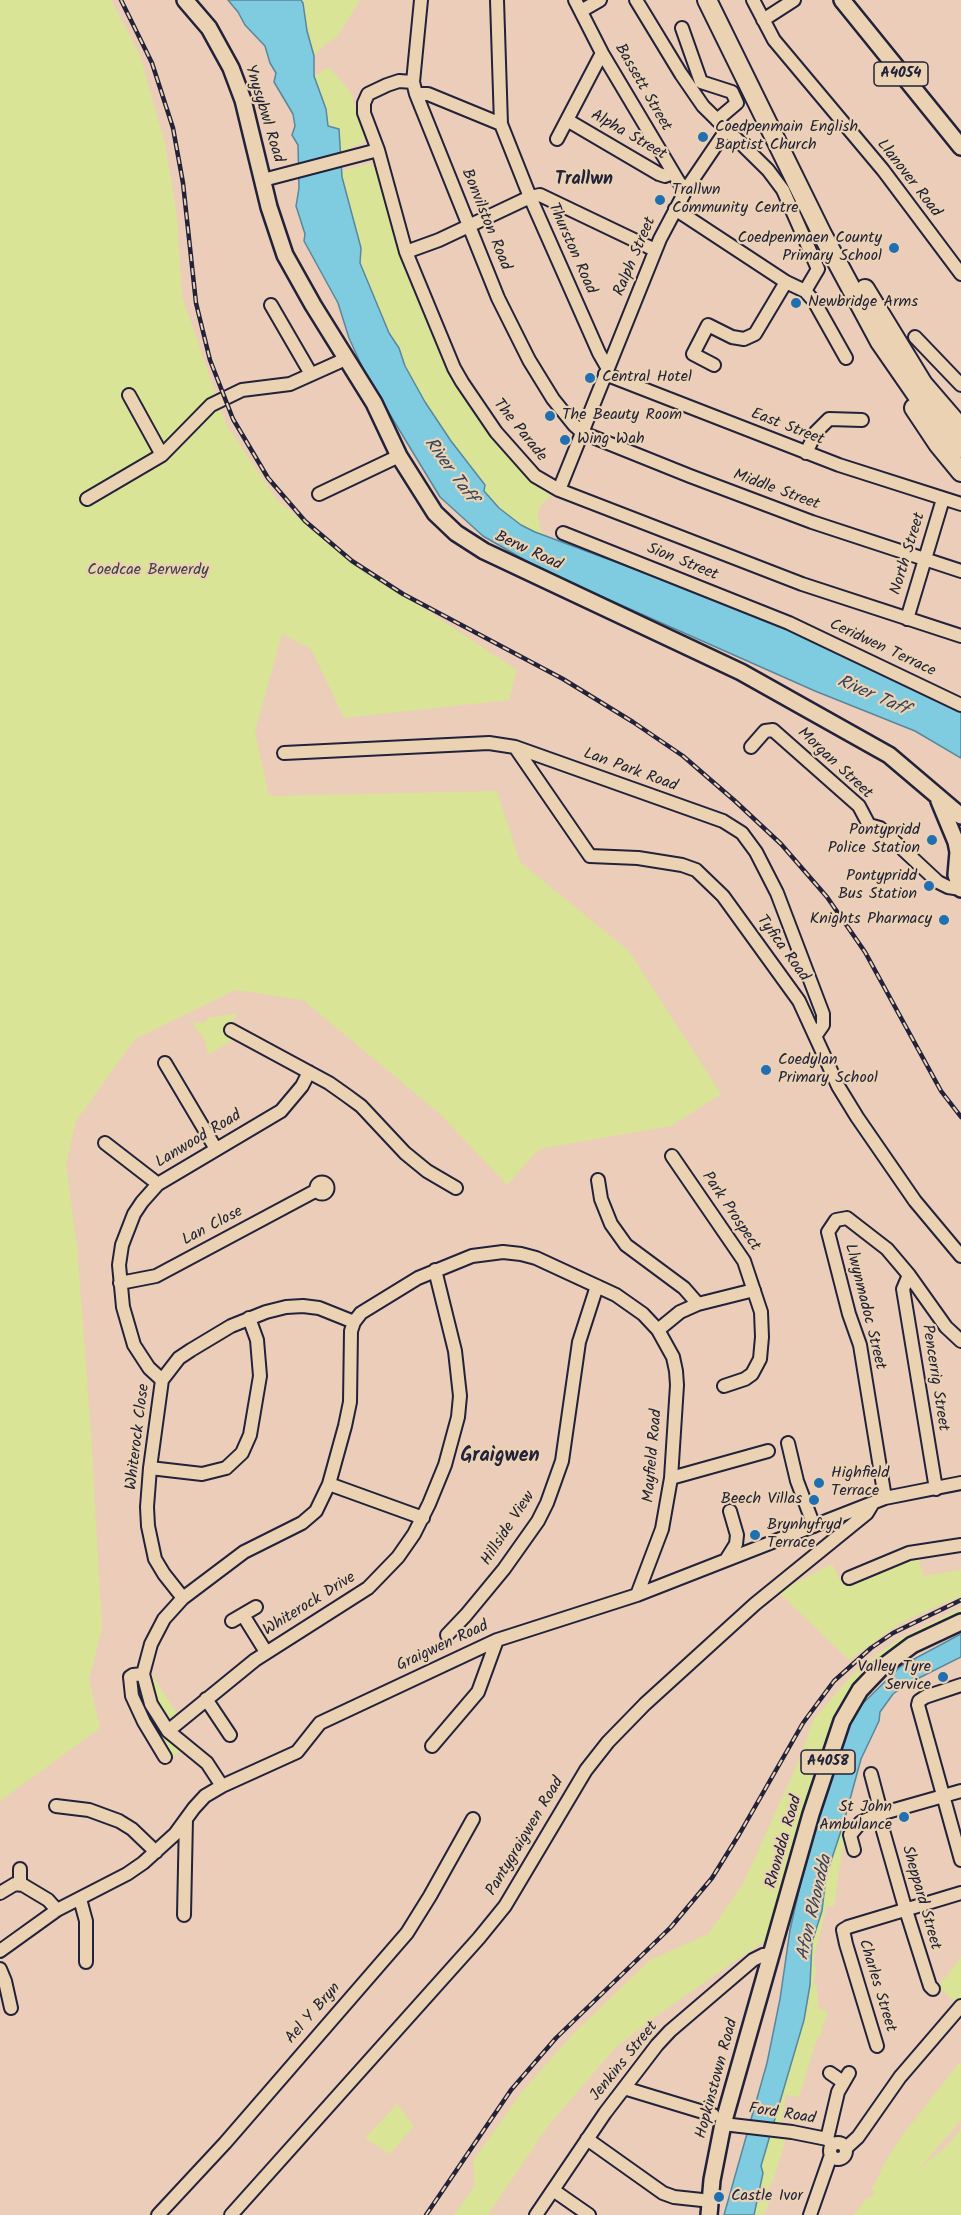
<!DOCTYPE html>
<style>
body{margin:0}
canvas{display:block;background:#ebcdb9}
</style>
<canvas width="961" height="2215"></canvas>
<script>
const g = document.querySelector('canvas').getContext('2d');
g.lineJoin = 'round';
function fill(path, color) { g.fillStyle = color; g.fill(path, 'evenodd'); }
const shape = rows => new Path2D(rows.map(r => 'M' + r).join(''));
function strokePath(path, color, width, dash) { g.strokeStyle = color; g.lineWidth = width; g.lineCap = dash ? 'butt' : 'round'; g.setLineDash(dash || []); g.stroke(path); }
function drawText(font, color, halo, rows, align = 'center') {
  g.font = font + ' Kalam,sans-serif'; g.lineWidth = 4.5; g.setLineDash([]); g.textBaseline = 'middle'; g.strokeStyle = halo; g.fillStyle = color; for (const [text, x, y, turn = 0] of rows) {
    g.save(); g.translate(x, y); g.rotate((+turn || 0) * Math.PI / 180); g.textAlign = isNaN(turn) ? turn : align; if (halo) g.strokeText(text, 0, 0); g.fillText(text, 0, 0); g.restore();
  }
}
fill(shape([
 [0,0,111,0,140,55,165,144,177,217,182,296,226,424,277,500,352,561,517,670,509,700,344,718,311,649,282,634,255,732,269,796,497,791,520,862,629,951,721,1094,671,1126,539,1149,507,1185,440,1114,303,1000,235,990,135,1039,76,1121,66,1165,77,1246,91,1433,102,1630,89,1679,100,1728,0,1801],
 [301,0,360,0,337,37,324,45,314,56],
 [329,67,350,91,365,134,364,142,340,152,339,129,328,126,326,109,314,76],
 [371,163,385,190,402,254,447,369,481,423,508,457,535,485,551,496,541,505,537,515,542,535,521,525,499,508,484,491,484,485,451,441,425,402,405,366,399,348,389,333,360,263,361,248,342,177,342,171],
 [237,1013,226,1035,232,1039,230,1042,208,1055,205,1040,193,1025,196,1022,204,1023,208,1018],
 [918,1557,924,1576,961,1570,961,1597,943,1603,899,1624,849,1660,778,1592,832,1564,843,1585],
 [961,1608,961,1615,862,1679,842,1705,770,1937,659,2014,616,2047,548,2126,488,2215,454,2215,475,2185,473,2161,521,2093,572,2035,650,1960,708,1934,743,1884,799,1760,813,1720,857,1669,897,1640],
 [150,1672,181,1720,168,1731,188,1747,170,1758,144,1722,133,1675],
 [843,1825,849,1827,842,1851,834,1907,827,1906,813,1960,816,1969,813,1984,817,1986,818,2004,820,2010,827,2009,827,2019,824,2021,820,2038,817,2038,799,2097,786,2095,781,2123,783,2129,773,2128,804,2020,812,1942,822,1911,826,1876],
 [961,1957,961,1997,957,2003,938,1987],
 [959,2063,961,2065,961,2120,920,2168,947,2146,961,2129,961,2215,854,2215,867,2198,871,2197,875,2191,870,2188,874,2186,883,2165,901,2137],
 [397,2104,414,2126,390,2154,365,2138],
 [770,2135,786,2138,774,2178,767,2192,769,2203,764,2215,754,2215,761,2167]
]), '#d9e497');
const water = shape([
 [228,0,301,0,303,3,307,31,314,56,314,76,326,109,328,126,339,129,342,177,361,248,360,263,389,333,399,348,405,366,425,402,451,441,485,485,484,491,499,508,521,525,535,532,774,621,961,712,961,758,915,731,815,691,542,570,483,536,440,497,366,375,349,338,338,303,304,241,305,234,296,206,299,188,298,145,292,135,295,126,293,114,274,82,276,73,270,63,265,46,245,25,238,12,228,0],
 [961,1634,961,1657,907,1684,893,1694,880,1712,879,1721,861,1759,843,1825,826,1876,822,1911,812,1942,810,1985,804,2020,761,2166,763,2173,754,2215,724,2215,767,2063,780,1999,790,1930,805,1864,842,1742,854,1712,901,1666,961,1634]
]);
fill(water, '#7fcbdf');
strokePath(water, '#5a879d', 1.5);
const minor = shape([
 [421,0,413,82,416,94,498,298,529,360,553,399,574,425,583,433,690,476,812,522,961,571],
 [497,0,501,124,530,197,599,353,607,367],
 [575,0,602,53,680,184,687,188],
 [636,0,681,74,703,106,768,170,783,190,818,269,805,291],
 [753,0,774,40,883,170,961,274],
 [581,11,600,0],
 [763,20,794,0],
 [682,28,701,82,732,92,737,103,717,120],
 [413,82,399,81,387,85,368,94,364,103,364,113,378,150,406,252,454,368,462,382,496,432,535,476,559,490,802,584,961,636],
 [416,94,428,94,501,124],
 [567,120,659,174,665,176,673,173],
 [557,139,602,53],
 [263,180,378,150],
 [675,209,786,282,805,291,814,301,846,358],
 [406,252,439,240,530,197,540,195,655,250],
 [271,305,311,374],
 [915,337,961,385],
 [714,365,693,354,708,325,732,337,744,339,755,334,786,282],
 [605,374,839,465,961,504],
 [129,395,162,455],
 [806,453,816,432,829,419,862,420],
 [559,490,660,239,687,188,727,129],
 [319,494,399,456],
 [87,499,162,455,211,405,242,390,290,384,339,362,345,357],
 [563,533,789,623,961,705],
 [907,619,943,499],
 [515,747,590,856,638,858,682,865,696,870,723,896,799,1001,838,1086,857,1117,915,1201,961,1256],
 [751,747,765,731,773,730,859,806,869,825,880,828,938,882,948,887,961,889],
 [284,753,489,743,515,747,723,821,742,833,756,852,777,893,823,1014,823,1025,816,1035],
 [231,1030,329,1083,346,1095,361,1106,405,1153,427,1171,456,1188],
 [165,1063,216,1149],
 [105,1143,158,1184],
 [672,1156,744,1261,761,1312,762,1337,760,1359,752,1374,745,1379,724,1386],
 [598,1180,601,1199,611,1224,626,1245,684,1288,698,1304],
 '316.5 1188a5.5 5.5 0 1 1 11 0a5.5 5.5 0 1 1-11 0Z',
 [909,1275,903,1289,936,1489],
 [120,1283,156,1276,317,1190],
 [658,1330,680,1312,698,1304,754,1290],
 [162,1380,149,1368,134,1345,123,1307,119,1265,122,1245,134,1214,142,1202,158,1184,281,1111,302,1086,309,1072],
 [788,1443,797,1481,814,1526],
 [150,1468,202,1474,226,1468,242,1453,250,1435,260,1376,257,1340,249,1318],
 [671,1478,768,1451],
 [329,1484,423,1518],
 [885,1498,860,1345,849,1314,828,1232,836,1220,847,1218,887,1249,909,1275,946,1327,961,1341],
 [726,1560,736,1544,737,1535,730,1511],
 [849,1578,909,1553,961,1545],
 [183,1598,164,1574,155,1559,148,1526,147,1507,150,1468,162,1380,179,1358,191,1350,231,1326,266,1312,286,1307,303,1306,319,1308,354,1322],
 [243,1615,266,1652],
 [232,1621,256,1607],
 [447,1635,466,1615,504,1569,538,1521,547,1503,562,1461,579,1342,597,1286],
 [143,1674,133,1675,130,1677,132,1696,144,1722,165,1757],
 [961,1685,925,1697,919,1701,918,1705,961,1860],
 [206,1699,230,1735],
 [168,1731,255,1660,368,1588,398,1557,414,1534,429,1504,445,1465,458,1417,460,1396,455,1351,435,1270],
 [432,1746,478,1692,497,1640],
 [871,1774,880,1808,880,1820,904,1904,930,1986,933,1989],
 [222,1786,207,1763,168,1731,151,1704,143,1674,151,1644,164,1619,183,1598,244,1552,302,1523,316,1511,329,1484,345,1426,350,1402,351,1331,354,1322,361,1313,418,1278,472,1256,503,1252,521,1254,536,1258,616,1295,643,1314,658,1330,673,1357,676,1371,677,1385,671,1478,662,1529,637,1595],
 [56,1806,89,1810,119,1821,132,1829,156,1852],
 [854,1850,850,1835,861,1822,880,1814,961,1791],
 [20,1884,20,1869],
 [0,1893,15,1884,23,1885,48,1900,57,1910],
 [80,1899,86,1921,86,1962],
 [184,1915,186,1819],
 [0,1951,57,1910,127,1874,143,1863,175,1834,194,1808,205,1796,222,1786,297,1752,320,1723,497,1640,637,1595,885,1498,961,1483],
 [0,1969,5,1981,11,2008],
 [877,2046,846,1944,843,1930,848,1927,961,1893],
 [830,2073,843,2082],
 [624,2088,713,2115],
 [723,2124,792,2132,827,2139,833,2145],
 [587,2139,663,2193,674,2197,702,2200],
 [827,2139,838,2092,849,2073],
 '830 2151a8 8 0 1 1 16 0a8 8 0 1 1-16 0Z',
 [846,2148,858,2137,900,2077,961,2006],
 [553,2190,589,2215],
 [158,2215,225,2143,407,1933,430,1896,473,1819],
 [231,2215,479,1938,505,1906,586,1770,608,1742,645,1704,755,1604,867,1513,873,1503],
 [536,2215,605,2113,657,2045,670,2031,753,1960,763,1955,772,1954],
 [810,2215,831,2155]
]);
const major = shape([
 [185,0,209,28,231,68,243,100,269,207,285,255,313,305,374,403,399,456,435,513,456,533,484,551,741,672,889,755,961,816],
 [842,0,961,147],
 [939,801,956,842,958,852,956,875,961,889],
 [709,2215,712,2180,723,2124,811,1814,842,1721,860,1690,880,1669,912,1645,961,1622]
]);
const highway = shape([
 [707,0,822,234,880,342,916,394,961,448],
 [865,289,923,384,961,428],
 [914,408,938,444,961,472]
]);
strokePath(minor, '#22223b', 16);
strokePath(major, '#22223b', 20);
strokePath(highway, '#22223b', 22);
strokePath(minor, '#ebd2b3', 12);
strokePath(major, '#ebd2b3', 15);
strokePath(highway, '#ebd2b3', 18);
const rail = shape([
 [121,0,152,63,173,128,183,183,196,303,210,360,233,419,268,478,305,521,352,561,403,594,563,679,633,722,683,756,735,801,781,844,827,897,865,952,941,1091,961,1117],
 [426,2215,511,2090,556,2038,671,1927,712,1878,740,1833,803,1723,834,1681,871,1648,893,1633,961,1600]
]);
strokePath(rail, '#22223b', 4.5);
strokePath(rail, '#ebd2b3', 2, [7]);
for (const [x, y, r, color] of [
 [703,137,6,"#1f6fb2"],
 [660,200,6,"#1f6fb2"],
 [894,248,6,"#1f6fb2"],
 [796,303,6,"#1f6fb2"],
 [590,378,6,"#1f6fb2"],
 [550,416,6,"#1f6fb2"],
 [565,440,6,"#1f6fb2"],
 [932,840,6,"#1f6fb2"],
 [929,886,6,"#1f6fb2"],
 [944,920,6,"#1f6fb2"],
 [766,1070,6,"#1f6fb2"],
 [819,1483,6,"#1f6fb2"],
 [814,1500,6,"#1f6fb2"],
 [755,1535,6,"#1f6fb2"],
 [943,1677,6,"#1f6fb2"],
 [904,1817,6,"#1f6fb2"],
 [719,2197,6,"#1f6fb2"]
]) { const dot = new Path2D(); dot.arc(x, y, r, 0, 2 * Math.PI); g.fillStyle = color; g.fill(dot); strokePath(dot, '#ebd2b3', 2); }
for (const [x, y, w] of [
 [901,74,54],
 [828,1762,54]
]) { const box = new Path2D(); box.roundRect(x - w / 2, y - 12, w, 24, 4.5); g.fillStyle = '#ebd2b3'; g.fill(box); strokePath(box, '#22223b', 1.5); }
drawText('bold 15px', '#22223b', null, [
 ["A4054",901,74],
 ["A4058",828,1762]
]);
drawText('16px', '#22223b', '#ebd2b3', [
 ["Bassett Street",642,88,60],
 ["Ynysybwl Road",263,114,73],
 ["Alpha Street",628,136,30],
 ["Llanover Road",908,179,52],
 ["Bonvilston Road",485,220,68],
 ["Thurston Road",571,249,66],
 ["Ralph Street",636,257,-67],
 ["East Street",787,428,21],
 ["The Parade",519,431,51],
 ["Middle Street",776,491,20],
 ["Berw Road",528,552,25],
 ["North Street",909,554,-73],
 ["Sion Street",682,563,22],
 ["Ceridwen Terrace",882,649,25],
 ["Morgan Street",834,764,43],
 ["Lan Park Road",630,771,20],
 ["Tyfica Road",782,949,54],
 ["Lanwood Road",199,1140,-31],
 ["Park Prospect",730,1212,56],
 ["Lan Close",213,1227,-28],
 ["Llwynmadoc Street",864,1307,76],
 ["Pencerrig Street",934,1378,81],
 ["Whiterock Close",139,1437,-83],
 ["Mayfield Road",654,1456,-85],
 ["Hillside View",509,1529,-57],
 ["Whiterock Drive",310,1605,-32],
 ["Graigwen Road",443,1647,-25],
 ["Pantygraigwen Road",526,1837,-59],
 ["Rhondda Road",785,1842,-74],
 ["Sheppard Street",920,1898,74],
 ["Charles Street",876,1986,73],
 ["Ael Y Bryn",314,2014,-49],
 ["Jenkins Street",625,2062,-51],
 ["Hopkinstown Road",718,2079,-75],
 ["Ford Road",782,2115,9]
]);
drawText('16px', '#22223b', '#ebd2b3', [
 ["Coedpenmain English",715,128],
 ["Baptist Church",715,146],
 ["Trallwn",672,191],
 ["Community Centre",672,209],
 ["Coedpenmaen County",882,239,"right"],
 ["Primary School",882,257,"right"],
 ["Newbridge Arms",808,303],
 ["Central Hotel",602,378],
 ["The Beauty Room",562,416],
 ["Wing Wah",577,440],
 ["Pontypridd",920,831,"right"],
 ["Police Station",920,849,"right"],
 ["Pontypridd",917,877,"right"],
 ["Bus Station",917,895,"right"],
 ["Knights Pharmacy",932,920,"right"],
 ["Coedylan",778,1061],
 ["Primary School",778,1079],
 ["Highfield",831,1474],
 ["Terrace",831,1492],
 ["Beech Villas",802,1500,"right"],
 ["Brynhyfryd",767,1526],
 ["Terrace",767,1544],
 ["Valley Tyre",931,1668,"right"],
 ["Service",931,1686,"right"],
 ["St John",892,1808,"right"],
 ["Ambulance",892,1826,"right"],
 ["Castle Ivor",731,2197]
], 'left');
drawText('16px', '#3d3f49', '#ebd2b3', [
 ["Coedcae Berwerdy",148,571]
]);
drawText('bold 18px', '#22223b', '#ebd2b3', [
 ["Trallwn",584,181]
]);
drawText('italic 18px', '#35445c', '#ebd2b3', [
 ["River Taff",449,471,54],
 ["River Taff",872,697,24],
 ["Afon Rhondda",816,1908,-77]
]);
drawText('bold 20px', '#22223b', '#ebd2b3', [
 ["Graigwen",500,1458]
]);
</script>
